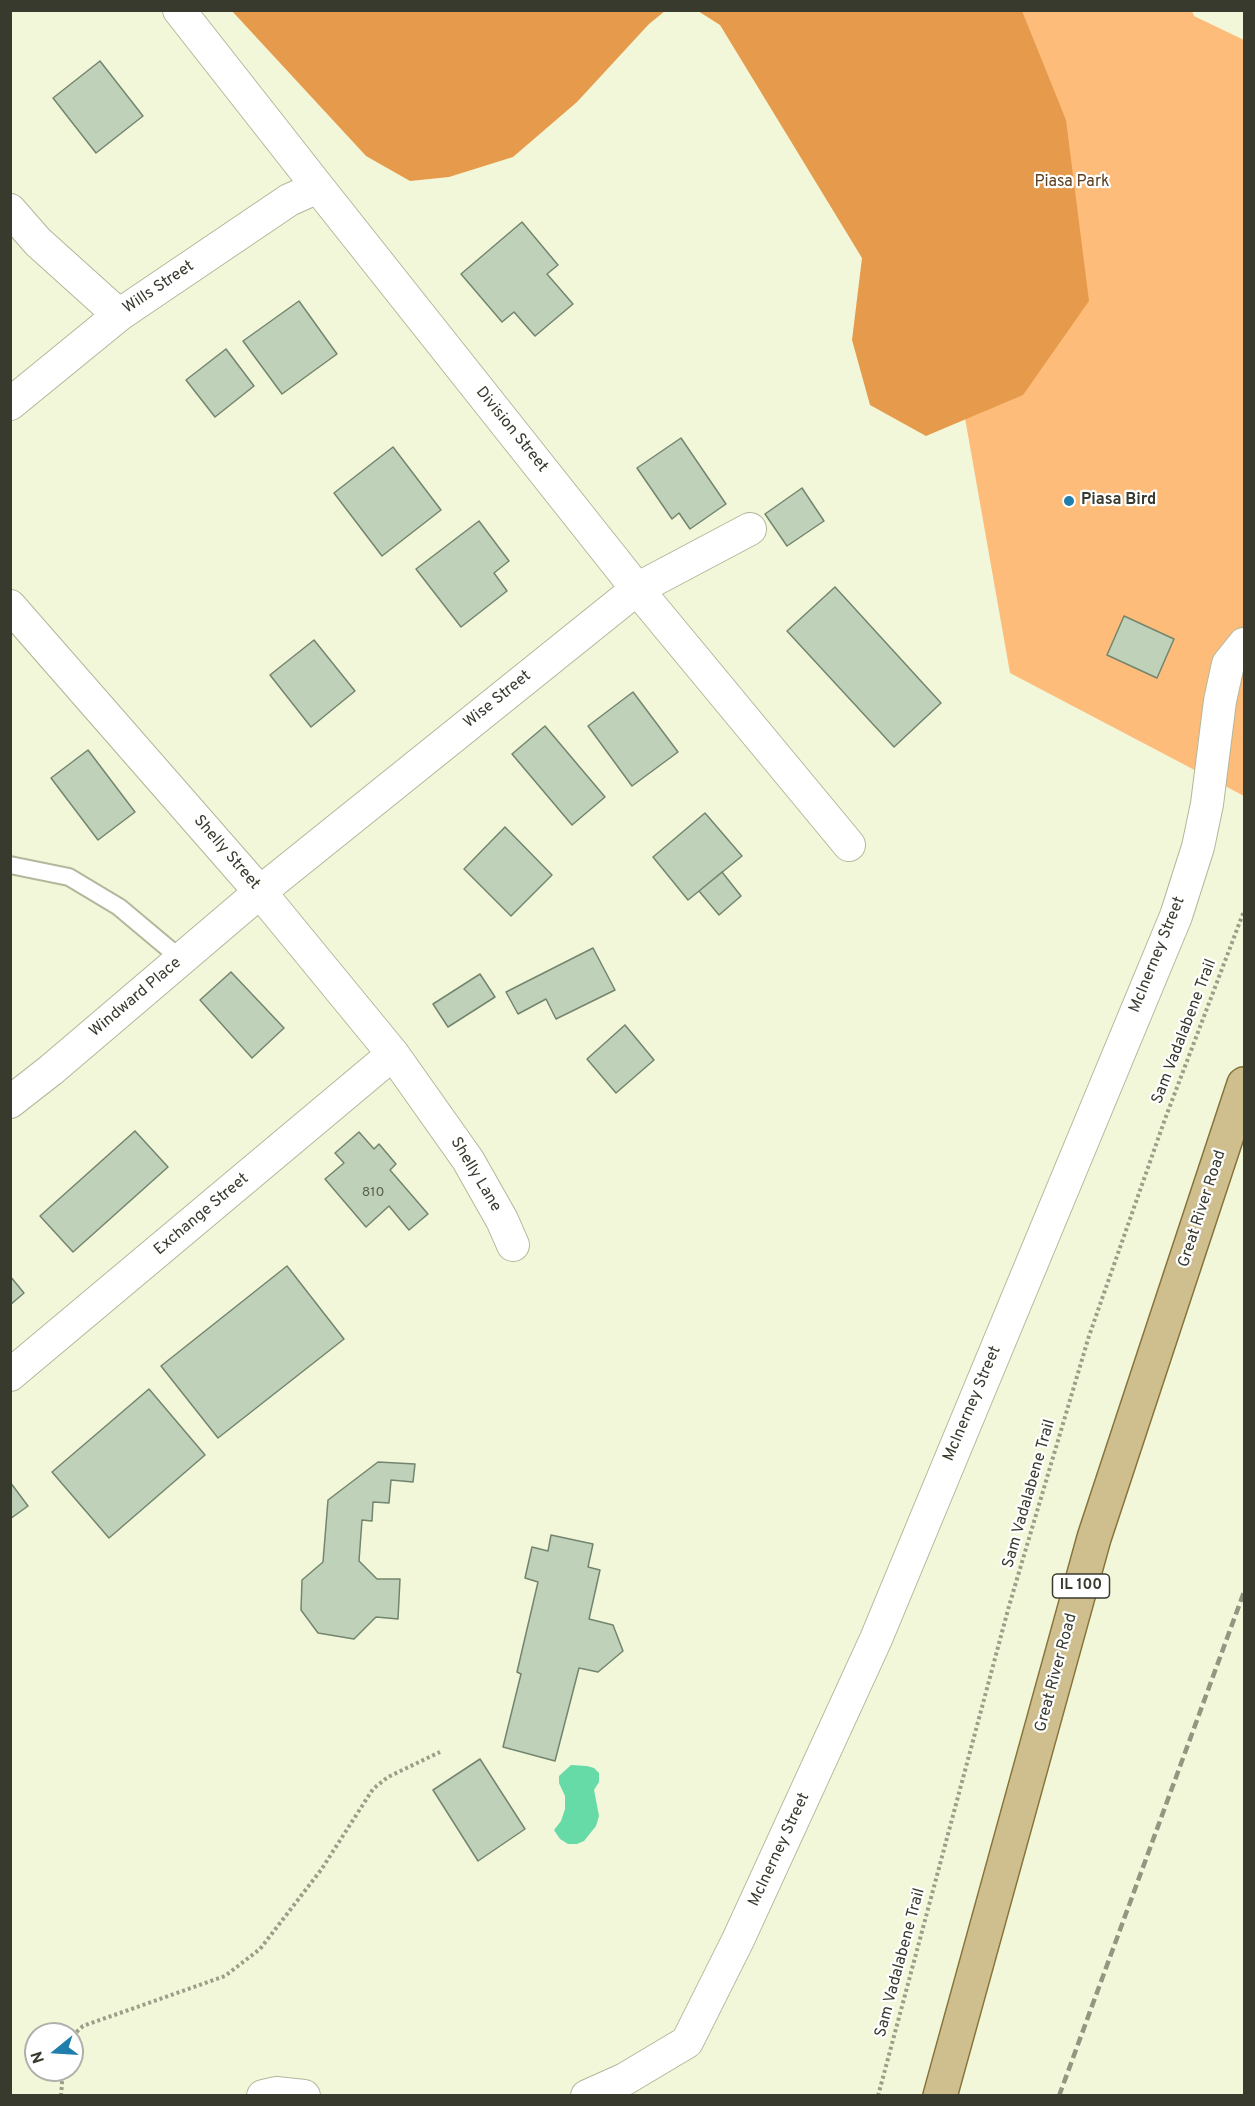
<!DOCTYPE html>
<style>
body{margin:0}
#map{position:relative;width:1255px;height:2106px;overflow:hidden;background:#f3f7d9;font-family:Overpass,sans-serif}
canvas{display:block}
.frame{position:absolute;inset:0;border:12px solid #383a2e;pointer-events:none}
.north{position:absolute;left:24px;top:2022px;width:60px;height:60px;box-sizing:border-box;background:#fff;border:2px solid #afb0ab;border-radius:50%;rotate:252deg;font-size:16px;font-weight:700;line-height:24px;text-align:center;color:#383a2e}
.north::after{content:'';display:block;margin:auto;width:21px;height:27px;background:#1f7eab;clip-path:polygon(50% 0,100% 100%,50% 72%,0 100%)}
</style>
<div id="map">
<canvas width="1255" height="2106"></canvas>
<div class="frame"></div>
<div class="north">N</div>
</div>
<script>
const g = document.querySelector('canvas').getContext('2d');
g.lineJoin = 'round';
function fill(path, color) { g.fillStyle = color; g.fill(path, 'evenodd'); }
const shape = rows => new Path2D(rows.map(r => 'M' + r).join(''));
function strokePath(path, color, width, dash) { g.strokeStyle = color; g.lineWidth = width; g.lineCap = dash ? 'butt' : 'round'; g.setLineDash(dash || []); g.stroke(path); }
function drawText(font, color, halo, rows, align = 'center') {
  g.font = font + ' Overpass,sans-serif'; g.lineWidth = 4.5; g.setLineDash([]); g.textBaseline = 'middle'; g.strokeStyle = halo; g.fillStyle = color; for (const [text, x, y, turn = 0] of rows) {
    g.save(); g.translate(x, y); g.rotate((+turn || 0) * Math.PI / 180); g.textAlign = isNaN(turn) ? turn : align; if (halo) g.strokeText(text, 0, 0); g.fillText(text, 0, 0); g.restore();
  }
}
fill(shape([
 [733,11,1192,11,1194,16,1244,40,1244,796,1010,673,944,299]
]), '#fdbc7a');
fill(shape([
 [232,11,665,11,649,24,577,102,513,157,449,177,410,181,366,156],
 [698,11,1022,11,1066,120,1089,301,1023,395,926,436,870,405,852,340,862,258,720,25]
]), '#e59b4b');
fill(shape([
 [571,1765,587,1766,594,1768,599,1773,599,1782,594,1790,599,1816,596,1826,584,1841,577,1844,568,1844,560,1839,554,1830,561,1821,565,1809,565,1796,559,1783,559,1776]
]), '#67dba7');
const building = shape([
 [100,61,143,116,96,153,53,98,100,61],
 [522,222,558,265,547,274,573,304,535,336,514,312,502,322,461,274,522,222],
 [299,301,337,354,282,394,243,341,299,301],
 [226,349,254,386,215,417,186,380,226,349],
 [681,438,726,504,690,529,679,513,672,519,637,468,681,438],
 [393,447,441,510,382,556,334,493,393,447],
 [802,488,824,521,787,546,765,514,802,488],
 [479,521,509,561,494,573,507,591,461,627,416,569,479,521],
 [835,587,941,703,894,747,787,631,835,587],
 [1124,616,1174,639,1157,678,1107,655,1124,616],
 [314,640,355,691,311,727,270,675,314,640],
 [633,692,678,752,632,786,588,726,633,692],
 [545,726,605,797,572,825,512,754,545,726],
 [88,750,135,812,98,840,51,778,88,750],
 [705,813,742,856,688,900,653,857,705,813],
 [505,827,552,875,511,916,464,869,505,827],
 [722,872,741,896,719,915,699,891,722,872],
 [593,948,615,990,556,1019,546,999,518,1014,506,992,593,948],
 [231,972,284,1028,252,1058,200,1000,231,972],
 [480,974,495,997,448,1027,433,1004,480,974],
 [625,1025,654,1060,616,1093,587,1059,625,1025],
 [135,1131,168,1167,73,1252,40,1216,135,1131],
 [359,1132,374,1149,379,1144,396,1164,390,1170,428,1214,409,1230,389,1206,366,1227,325,1179,344,1163,335,1153,359,1132],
 [287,1266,344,1339,218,1438,161,1366,287,1266],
 [10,1276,24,1293,10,1305,10,1276],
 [149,1389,205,1455,109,1538,52,1472,149,1389],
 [378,1462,415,1464,413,1482,391,1480,389,1503,373,1502,372,1521,362,1520,359,1561,377,1579,400,1579,398,1619,376,1617,354,1639,318,1633,301,1610,302,1580,323,1562,328,1500,378,1462],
 [10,1482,28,1506,10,1519,10,1482],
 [551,1535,593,1544,588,1567,600,1570,589,1619,613,1625,623,1651,598,1672,579,1668,555,1761,503,1747,521,1674,517,1672,538,1582,525,1578,532,1547,548,1551,551,1535],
 [480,1759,525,1829,478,1861,433,1790,480,1759]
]);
fill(building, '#bfd2b9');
strokePath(building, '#73856e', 1.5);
const service = shape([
 [10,865,69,877,119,907,181,959]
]);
const minor = shape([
 [179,10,318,187,637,589,849,845],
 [10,210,38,242,119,315],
 [10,404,119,315,289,200,318,187],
 [10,606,260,892,393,1054,468,1160,502,1220,513,1245],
 [10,1102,51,1070,260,892,637,589,750,529],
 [10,1375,393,1054],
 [263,2096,276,2093,304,2096],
 [587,2096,625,2079,687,2042,738,1940,876,1639,1176,916,1198,847,1207,804,1220,701,1228,664,1244,644]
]);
const primary = shape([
 [940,2096,1094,1538,1244,1084]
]);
strokePath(service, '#b3b79b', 20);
strokePath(minor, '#b3b79b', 34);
strokePath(primary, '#86743b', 36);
strokePath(shape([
 [72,2036,83,2026,225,1976,260,1949,321,1870,373,1789,388,1777,440,1752],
 [61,2096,63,2070],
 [878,2096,1009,1606,1089,1336,1165,1119,1244,911]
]), '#9b9e88', 4, [3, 3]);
strokePath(service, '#fff', 16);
strokePath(minor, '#fff', 32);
strokePath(primary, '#d0bf8e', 33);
strokePath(shape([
 [1059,2096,1244,1592]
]), '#939681', 4.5, [9, 4.5]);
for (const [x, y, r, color] of [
 [1069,501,6,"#1f7eab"]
]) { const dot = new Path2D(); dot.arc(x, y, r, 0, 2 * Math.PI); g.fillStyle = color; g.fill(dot); strokePath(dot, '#fff', 2); }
drawText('14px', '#5a6051', null, [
 ["810",373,1193]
]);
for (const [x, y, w] of [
 [1081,1586,57]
]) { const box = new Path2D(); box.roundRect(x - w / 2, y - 12, w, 24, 4.5); g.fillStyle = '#fff'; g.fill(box); strokePath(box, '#383a2e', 1.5); }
drawText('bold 15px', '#383a2e', null, [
 ["IL 100",1081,1586]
]);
drawText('16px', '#5b3c1b', '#fff', [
 ["Piasa Park",1072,183]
]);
drawText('16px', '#383a2e', '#fff', [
 ["Wills Street",159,288,-34],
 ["Division Street",511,430,51],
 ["Wise Street",498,700,-39],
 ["Shelly Street",226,853,49],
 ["McInerney Street",1158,955,-68],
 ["Windward Place",136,998,-40],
 ["Sam Vadalabene Trail",1185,1032,-69],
 ["Shelly Lane",475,1175,59],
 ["Great River Road",1203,1209,-72],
 ["Exchange Street",202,1215,-40],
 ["McInerney Street",973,1404,-67],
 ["Sam Vadalabene Trail",1030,1494,-74],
 ["Great River Road",1057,1673,-75],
 ["McInerney Street",780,1850,-65],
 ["Sam Vadalabene Trail",901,1963,-75]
]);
drawText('bold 16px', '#383a2e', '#fff', [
 ["Piasa Bird",1081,501]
], 'left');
</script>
